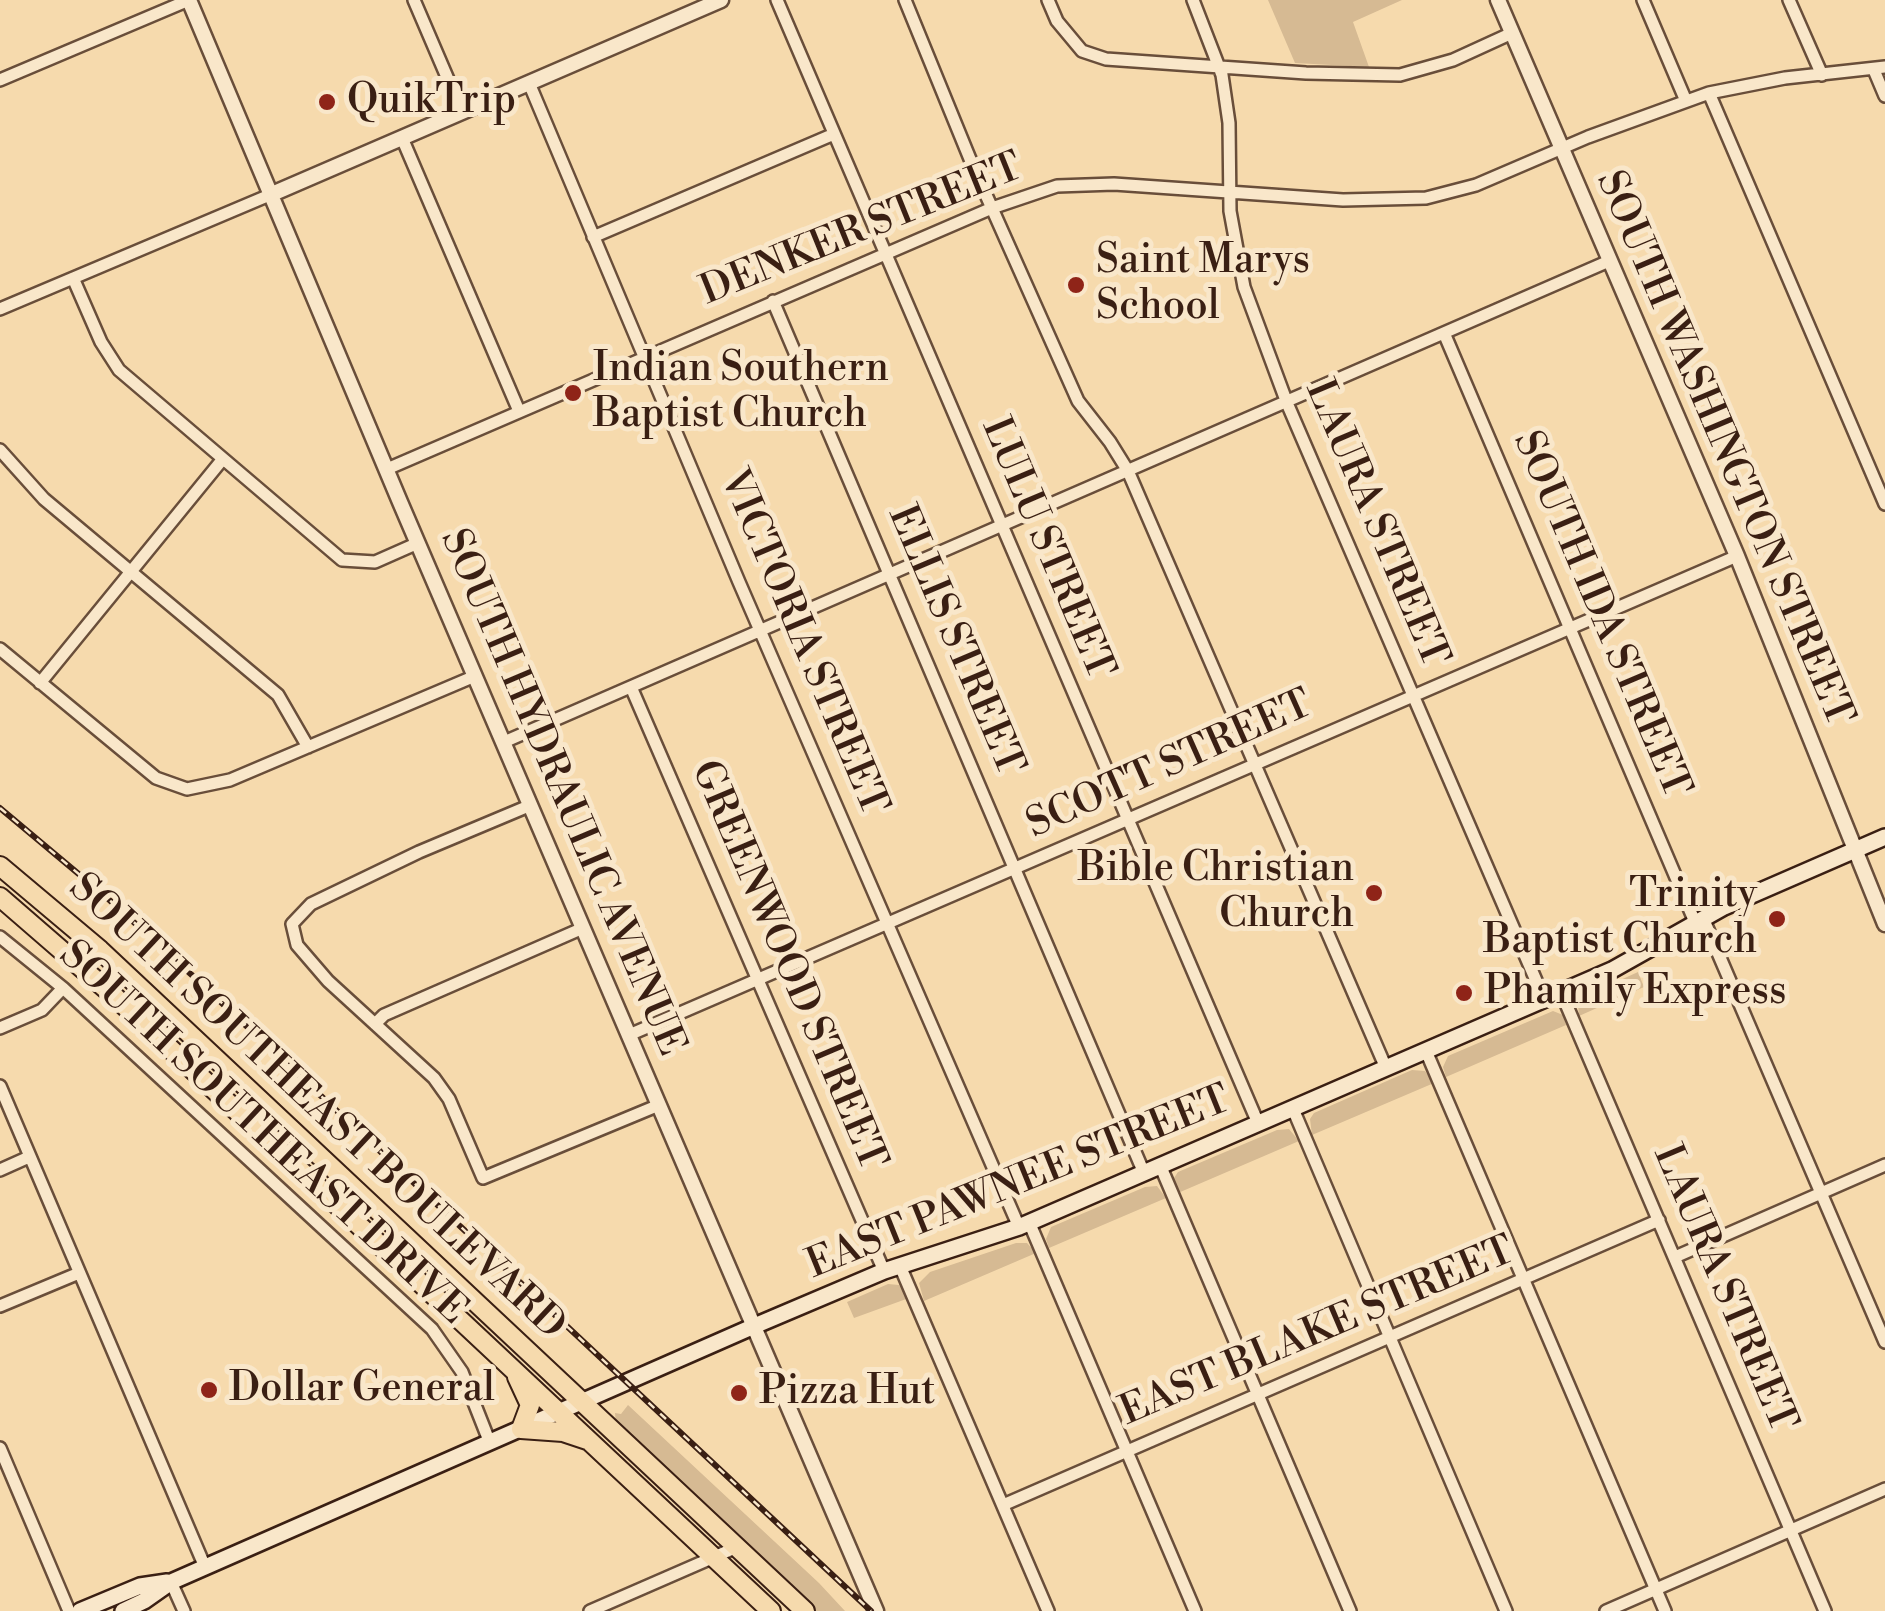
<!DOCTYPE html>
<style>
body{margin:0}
canvas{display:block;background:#f6daad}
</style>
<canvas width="1885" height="1611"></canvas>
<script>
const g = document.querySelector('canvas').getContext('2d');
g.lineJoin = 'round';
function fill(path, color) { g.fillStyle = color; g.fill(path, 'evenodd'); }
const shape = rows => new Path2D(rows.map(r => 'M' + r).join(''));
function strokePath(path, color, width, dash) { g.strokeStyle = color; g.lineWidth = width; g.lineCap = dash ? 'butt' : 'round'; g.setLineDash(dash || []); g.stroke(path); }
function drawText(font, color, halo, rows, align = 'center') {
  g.font = font + ' "Libre Bodoni",serif'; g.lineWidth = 10; g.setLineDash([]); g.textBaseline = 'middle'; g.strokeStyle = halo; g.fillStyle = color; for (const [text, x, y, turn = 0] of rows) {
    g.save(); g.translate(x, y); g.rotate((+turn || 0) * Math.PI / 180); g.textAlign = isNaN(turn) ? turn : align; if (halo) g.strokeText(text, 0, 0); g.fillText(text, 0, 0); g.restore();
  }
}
fill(shape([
 [1268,0,1402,0,1353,22,1369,67,1295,63],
 [1638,972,1644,987,1579,1016,1578,1004,1583,997],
 [1553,1011,1563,1015,1566,1025,1446,1077,1443,1067,1448,1056],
 [1412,1070,1425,1071,1434,1083,1312,1135,1310,1119,1314,1113],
 [1289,1129,1299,1141,1178,1193,1174,1178,1178,1172,1277,1130],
 [1157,1186,1166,1198,1049,1248,1046,1239,1051,1227,1145,1187],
 [1016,1243,1027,1243,1036,1253,924,1301,919,1283,930,1272],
 [888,1284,899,1285,909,1298,854,1318,847,1302],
 [628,1405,819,1583,845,1611,812,1611,616,1423,615,1413,621,1414]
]), '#d6ba93');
const minor = shape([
 [414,0,462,112],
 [777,0,1258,1123],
 [905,0,970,159,1078,401,1110,442,1128,471,1386,1068],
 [1048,0,1057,21,1082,51,1106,59,1306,73,1400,75,1453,60,1512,33],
 [1193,0,1222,75,1229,123,1230,211,1244,287,1287,403,1544,999],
 [1643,0,1686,101],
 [1789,0,1822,75],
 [1874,70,1885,96],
 [0,80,189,0],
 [529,83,739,582,1019,1227],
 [1709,93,1885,504],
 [402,138,519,411],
 [593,237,834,134],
 [73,278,101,342,119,370,342,560,375,562,418,543],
 [773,301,1144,1173],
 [0,309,272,194],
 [1444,333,1695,922],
 [0,450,44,499,278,695,308,747],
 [387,469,992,208,1057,186,1114,184,1343,200,1426,198,1476,185,1588,137,1709,93,1785,78,1885,67],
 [0,649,156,778,187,789,230,780,475,676],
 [40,683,222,460],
 [631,687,884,1271],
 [504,742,1609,261],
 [531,805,419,852,311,904,292,924,297,945,328,981,434,1078,449,1099,483,1178,659,1105],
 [1703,918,1885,1342],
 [0,937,63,988,432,1329,462,1372,490,1443],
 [1561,992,1825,1611],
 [375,1024,384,1015,583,928],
 [0,1028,42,1010,63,988],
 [629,1035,1737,556],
 [1426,1051,1665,1611],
 [0,1086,205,1567],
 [1293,1109,1506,1611],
 [1160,1165,1350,1611],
 [0,1170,29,1157],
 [1029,1222,1195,1611],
 [1675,1257,1885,1165],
 [900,1266,1048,1611],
 [0,1306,79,1273],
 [0,1448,69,1611],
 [1003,1505,1659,1220],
 [171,1582,184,1611],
 [590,1611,737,1547],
 [1606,1611,1885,1489]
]);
const tertiary = shape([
 [189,0,400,502,876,1611],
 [1498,0,1737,556,1885,924],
 [272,194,721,0]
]);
const secondary = shape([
 [80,1611,140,1586,167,1582],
 [123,1611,144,1601,171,1582,752,1327,884,1271,1019,1227,1612,970,1724,907,1885,837]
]);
const primary = shape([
 [0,866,100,950,805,1611],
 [0,897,113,995,771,1611],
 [517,1377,530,1405,521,1429,563,1432,587,1440]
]);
strokePath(minor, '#694e3a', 16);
strokePath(tertiary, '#694e3a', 19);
strokePath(secondary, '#3a1f13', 20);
strokePath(primary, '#3a1f13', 22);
strokePath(minor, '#f9e7ca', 11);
strokePath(tertiary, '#f9e7ca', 14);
strokePath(secondary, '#f9e7ca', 15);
strokePath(primary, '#f6daad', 18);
const rail = shape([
 [0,808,105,896,194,977,871,1611]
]);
strokePath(rail, '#3a1f13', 6);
strokePath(rail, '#f9e7ca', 2.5, [8]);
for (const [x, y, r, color] of [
 [327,102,10,"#8f2418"],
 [1076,285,10,"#8f2418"],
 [573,393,10,"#8f2418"],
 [1374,893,10,"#8f2418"],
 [1777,919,10,"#8f2418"],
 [1464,993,10,"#8f2418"],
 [209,1390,10,"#8f2418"],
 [739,1393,10,"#8f2418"]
]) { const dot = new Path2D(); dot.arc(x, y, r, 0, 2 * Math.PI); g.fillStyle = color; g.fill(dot); strokePath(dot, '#f9e7ca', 4); }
drawText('40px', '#3a1f13', '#f9e7ca', [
 ["QuikTrip",347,102],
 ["Saint Marys",1096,262],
 ["School",1096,308],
 ["Indian Southern",593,370],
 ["Baptist Church",593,416],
 ["Bible Christian",1354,870,"right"],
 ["Church",1354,916,"right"],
 ["Trinity",1757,896,"right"],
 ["Baptist Church",1757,942,"right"],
 ["Phamily Express",1484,993],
 ["Dollar General",229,1390],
 ["Pizza Hut",759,1393]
], 'left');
drawText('40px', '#3a1f13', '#f9e7ca', [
 ["DENKER STREET",862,231,-22],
 ["SOUTH WASHINGTON STREET",1723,449,67],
 ["LAURA STREET",1375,524,67],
 ["LULU STREET",1046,549,67],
 ["SOUTH IDA STREET",1600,615,67],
 ["ELLIS STREET",954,641,67],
 ["VICTORIA STREET",802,643,67],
 ["SCOTT STREET",1170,766,-24],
 ["SOUTH HYDRAULIC AVENUE",561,793,67],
 ["GREENWOOD STREET",787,966,67],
 ["SOUTH SOUTHEAST BOULEVARD",316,1108,43],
 ["SOUTH SOUTHEAST DRIVE",262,1134,43],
 ["EAST PAWNEE STREET",1019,1184,-22],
 ["LAURA STREET",1723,1289,67],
 ["EAST BLAKE STREET",1318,1333,-23]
]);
</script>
